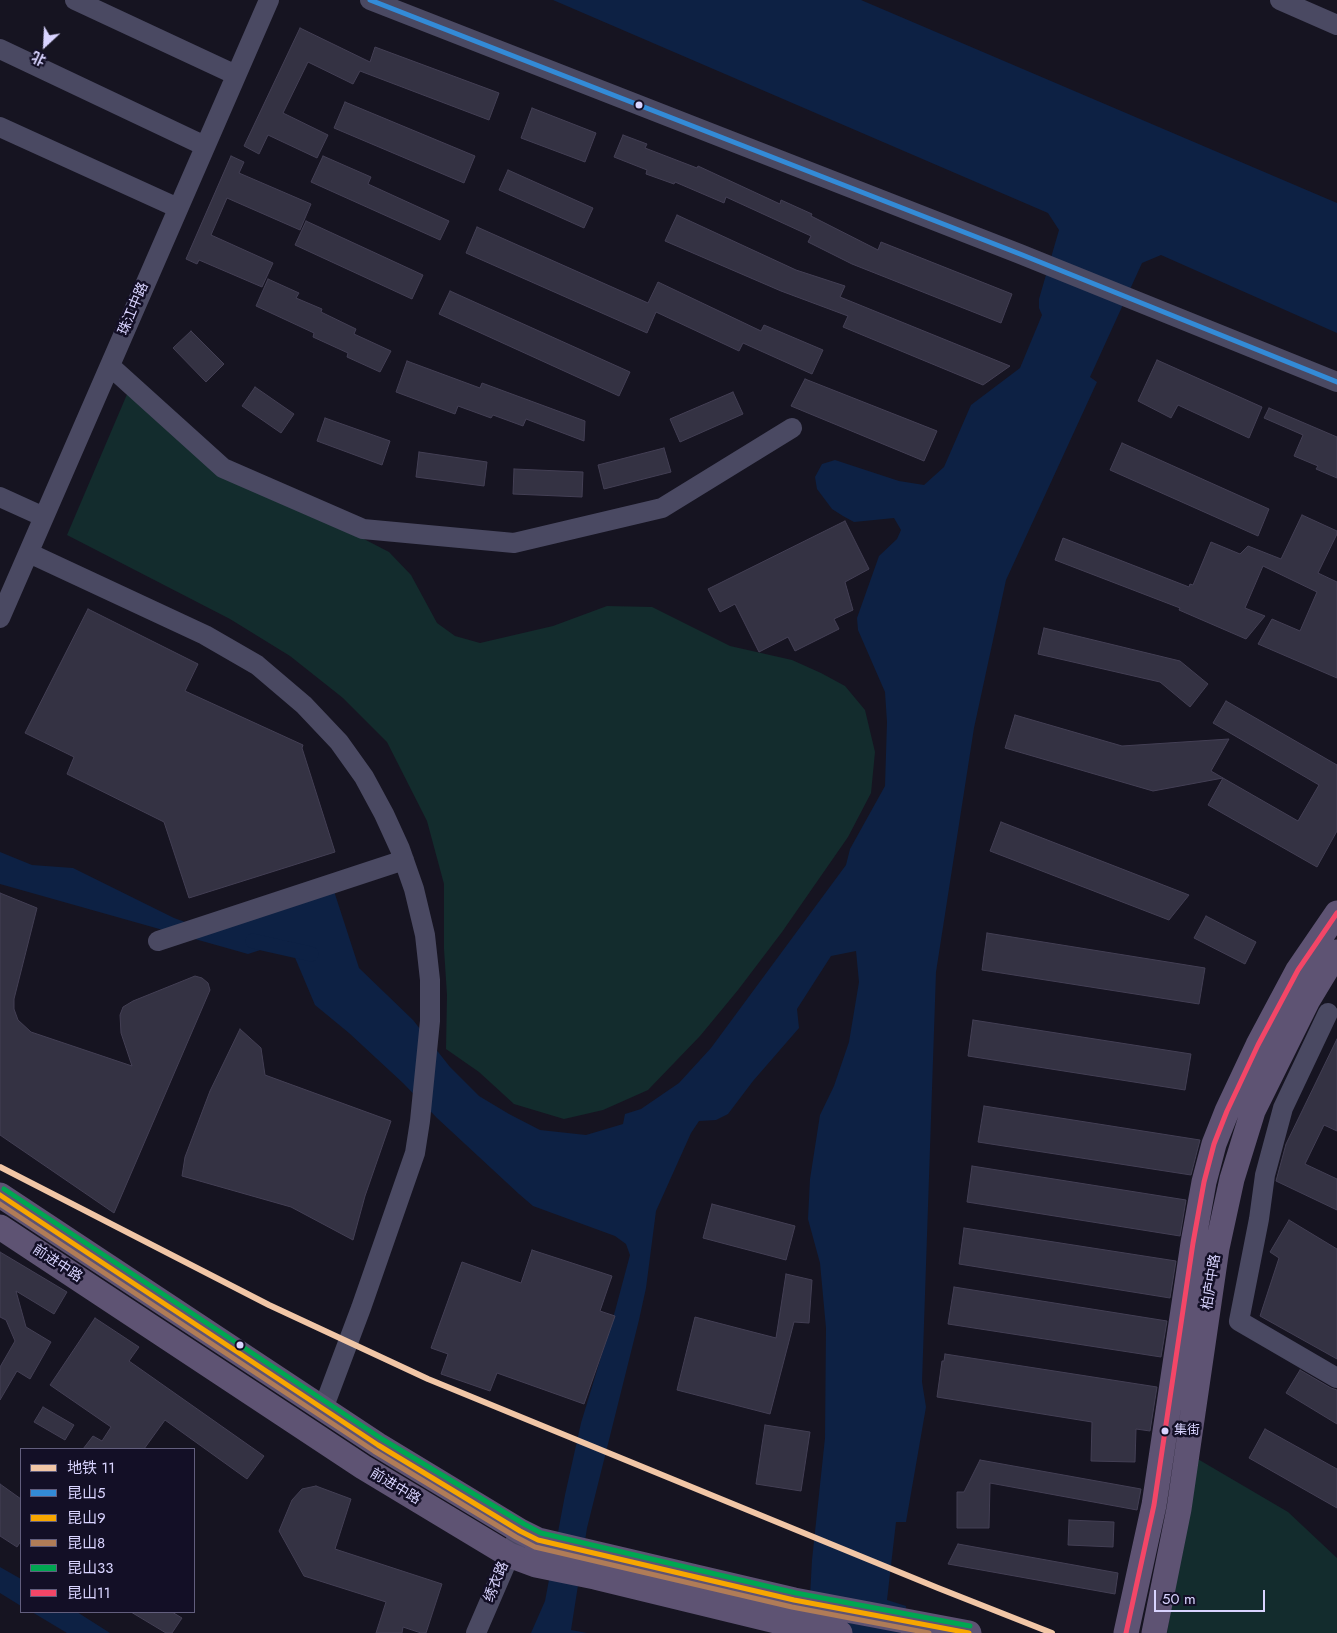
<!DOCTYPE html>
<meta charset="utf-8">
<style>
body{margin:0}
#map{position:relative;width:1337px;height:1633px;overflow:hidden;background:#161421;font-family:Jost,"Noto Sans SC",sans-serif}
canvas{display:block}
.legend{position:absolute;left:20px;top:1448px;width:175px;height:165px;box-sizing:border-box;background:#130f26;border:1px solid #625e7d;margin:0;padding:6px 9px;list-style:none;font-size:15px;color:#d9d4ff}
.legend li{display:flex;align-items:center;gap:10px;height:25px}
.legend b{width:25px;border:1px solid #625e7d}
.north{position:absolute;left:20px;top:20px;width:50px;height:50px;-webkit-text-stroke:4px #130f26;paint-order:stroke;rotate:205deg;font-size:14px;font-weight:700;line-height:20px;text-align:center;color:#d9d4ff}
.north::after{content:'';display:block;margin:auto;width:18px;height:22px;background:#d9d4ff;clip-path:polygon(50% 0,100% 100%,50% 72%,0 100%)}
.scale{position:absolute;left:1154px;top:1590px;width:111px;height:22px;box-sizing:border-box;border:2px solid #d9d4ff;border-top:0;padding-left:6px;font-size:15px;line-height:18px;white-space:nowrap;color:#d9d4ff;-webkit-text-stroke:4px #130f26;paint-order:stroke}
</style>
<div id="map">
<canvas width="1337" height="1633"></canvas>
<ul class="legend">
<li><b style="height:6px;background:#f1c6a6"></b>地铁 11</li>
<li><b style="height:6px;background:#338bd7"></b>昆山5</li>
<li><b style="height:6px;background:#f7a600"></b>昆山9</li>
<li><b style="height:6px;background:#b07c57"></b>昆山8</li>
<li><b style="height:6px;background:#00a651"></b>昆山33</li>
<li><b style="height:6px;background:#f34667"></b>昆山11</li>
</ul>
<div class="north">北</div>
<div class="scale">50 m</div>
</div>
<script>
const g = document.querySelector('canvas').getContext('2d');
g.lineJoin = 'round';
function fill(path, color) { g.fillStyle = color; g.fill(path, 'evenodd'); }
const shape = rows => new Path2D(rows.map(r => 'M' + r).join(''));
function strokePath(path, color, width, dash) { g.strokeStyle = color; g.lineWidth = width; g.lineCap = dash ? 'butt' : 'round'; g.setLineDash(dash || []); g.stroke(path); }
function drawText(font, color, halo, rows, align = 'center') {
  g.font = font + ' Jost,"Noto Sans SC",sans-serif'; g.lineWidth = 5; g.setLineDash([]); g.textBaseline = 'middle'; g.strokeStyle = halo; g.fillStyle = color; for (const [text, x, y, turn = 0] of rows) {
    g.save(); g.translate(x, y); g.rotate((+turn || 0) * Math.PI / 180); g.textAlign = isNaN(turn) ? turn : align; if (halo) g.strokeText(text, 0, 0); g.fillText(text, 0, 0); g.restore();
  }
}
fill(shape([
 [128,392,224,478,360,537,389,552,411,575,437,623,455,636,480,643,553,626,607,606,652,607,730,646,792,660,821,673,845,686,865,710,875,752,871,793,848,837,782,932,738,990,700,1036,648,1090,603,1110,564,1119,514,1104,479,1072,446,1049,447,995,444,949,444,884,427,821,387,742,343,698,290,656,230,619,67,535],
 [1196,1458,1288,1512,1337,1558,1337,1633,1167,1633]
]), '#132c2d');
fill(shape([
 [553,0,861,0,1337,203,1337,333,1161,255,1142,263,1090,377,1097,382,1006,580,974,728,936,972,922,1382,926,1407,906,1522,896,1522,887,1600,906,1606,904,1633,808,1633,812,1560,825,1438,826,1328,820,1263,808,1219,810,1179,820,1115,834,1086,849,1042,859,982,856,951,831,956,797,1009,799,1028,753,1081,728,1114,716,1120,699,1121,691,1133,656,1211,646,1288,639,1320,587,1528,571,1630,587,1633,531,1633,545,1601,565,1495,581,1423,615,1311,630,1255,626,1244,615,1236,533,1206,519,1194,437,1118,403,1083,349,1033,315,1005,288,941,248,954,0,884,0,852,32,865,73,868,174,918,204,929,333,888,359,968,413,1020,450,1067,479,1096,509,1114,540,1130,586,1135,623,1124,625,1114,641,1109,679,1083,711,1048,846,865,850,849,885,786,887,722,885,692,858,630,857,618,879,556,897,539,901,530,894,518,854,522,843,516,832,509,817,489,815,477,822,464,835,460,899,481,924,485,944,467,971,405,1020,368,1042,315,1039,308,1039,299,1059,230,1048,213],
 [0,1567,21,1579,21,1606,0,1593],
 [32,1612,77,1612,110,1633,67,1633]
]), '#0d2144');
strokePath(shape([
 [253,941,311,954]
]), '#0d2144', 15);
const building = shape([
 [300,28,370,62,375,47,499,93,489,120,360,71,353,84,308,62,283,113,328,135,317,158,268,135,259,154,244,146,300,28],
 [345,102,475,156,464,183,334,128,345,102],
 [532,108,596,133,585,162,521,138,532,108],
 [623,135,647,144,645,148,697,168,698,166,780,204,781,200,812,214,811,216,878,250,881,242,1012,294,1001,323,852,264,808,242,811,236,726,197,724,203,675,182,674,184,646,174,647,170,614,157,623,135],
 [231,156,244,162,239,173,311,204,300,230,227,198,211,235,273,263,262,287,199,260,197,264,186,259,231,156],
 [323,156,371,177,368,184,449,221,440,240,311,182,323,156],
 [508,170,593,208,584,228,499,190,508,170],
 [677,215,796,270,845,286,840,297,1010,366,983,385,843,327,848,316,781,291,665,241,677,215],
 [306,221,423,275,412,299,295,245,306,221],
 [477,227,648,303,658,282,761,331,764,325,823,350,812,374,743,343,739,351,656,312,647,333,466,253,477,227],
 [268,279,299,293,296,298,322,309,321,312,356,329,354,334,391,351,380,372,347,357,348,353,313,337,314,333,256,306,268,279],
 [450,291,630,372,619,396,439,314,450,291],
 [191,331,224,364,206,382,173,348,191,331],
 [1157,360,1262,407,1249,438,1178,405,1171,418,1138,401,1157,360],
 [407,361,480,388,482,383,585,421,584,441,526,419,523,426,493,415,491,418,458,406,455,414,396,392,407,361],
 [805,379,937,431,924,461,791,406,805,379],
 [255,387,294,414,281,433,242,406,255,387],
 [733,392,743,414,680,442,670,419,733,392],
 [1269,408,1337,437,1337,478,1316,469,1318,466,1294,456,1303,435,1264,418,1269,408],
 [325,418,390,441,382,465,317,441,325,418],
 [1122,443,1269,509,1258,536,1110,470,1122,443],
 [664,448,671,472,604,489,598,465,664,448],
 [419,452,487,462,484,486,416,477,419,452],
 [514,469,583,472,582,497,513,494,514,469],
 [1302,515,1337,531,1337,534,1318,573,1337,582,1337,678,1258,644,1272,619,1300,631,1317,592,1263,566,1245,608,1265,616,1246,639,1179,610,1180,608,1055,560,1063,538,1189,587,1190,584,1193,585,1211,542,1240,554,1248,546,1281,559,1302,515],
 [845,521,869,569,845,582,853,610,834,619,839,629,795,651,788,637,759,652,735,604,720,612,708,589,845,521],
 [88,609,198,664,185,691,303,745,302,748,335,852,189,898,164,822,67,774,74,757,25,733,88,609],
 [1044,628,1180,661,1208,684,1190,707,1160,682,1038,654,1044,628],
 [1226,701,1337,765,1337,831,1317,867,1208,805,1223,778,1298,821,1319,785,1213,723,1226,701],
 [1015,715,1122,746,1229,739,1211,771,1223,778,1153,791,1005,748,1015,715],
 [1001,822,1189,895,1169,920,990,851,1001,822],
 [0,893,37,908,14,999,14,1009,18,1020,31,1032,132,1066,121,1033,120,1015,123,1007,133,1001,195,976,202,978,208,983,210,990,114,1213,0,1135,0,893],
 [1206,916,1256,942,1245,964,1194,938,1206,916],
 [987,933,1205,968,1199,1004,982,970,987,933],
 [973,1020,1191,1054,1185,1090,968,1056,973,1020],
 [240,1029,261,1048,265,1075,391,1121,365,1196,353,1240,291,1207,182,1176,185,1157,210,1091,240,1029],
 [1337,1039,1337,1131,1324,1125,1305,1164,1337,1179,1337,1210,1276,1181,1286,1144,1337,1039],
 [984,1106,1200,1140,1191,1175,978,1142,984,1106],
 [972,1166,1186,1200,1180,1236,967,1202,972,1166],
 [712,1204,795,1226,786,1260,703,1238,712,1204],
 [1289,1220,1337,1249,1337,1359,1260,1316,1279,1258,1270,1252,1289,1220],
 [964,1228,1176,1261,1170,1298,959,1264,964,1228],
 [532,1250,612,1276,600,1311,615,1316,584,1404,497,1373,490,1391,441,1374,448,1354,431,1348,462,1262,521,1283,532,1250],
 [0,1252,67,1292,54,1314,16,1291,26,1327,51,1342,30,1379,17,1371,0,1400,0,1367,15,1341,6,1320,0,1317,0,1252],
 [786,1274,812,1280,809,1323,794,1322,770,1414,677,1390,695,1317,776,1338,786,1274],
 [954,1287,1167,1321,1161,1357,948,1324,954,1287],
 [95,1318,139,1347,129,1361,264,1456,247,1479,165,1420,144,1449,83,1449,93,1436,102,1441,111,1427,50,1385,95,1318],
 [945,1354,1157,1387,1150,1431,1136,1429,1135,1462,1091,1461,1092,1422,937,1397,942,1361,944,1361,945,1354],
 [1300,1370,1331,1388,1337,1390,1337,1424,1286,1393,1300,1370],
 [43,1407,74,1425,65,1440,34,1422,43,1407],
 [765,1425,810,1432,801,1491,756,1484,765,1425],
 [1265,1429,1337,1469,1337,1508,1249,1458,1265,1429],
 [980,1460,1141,1489,1137,1510,990,1483,989,1528,957,1528,957,1492,964,1492,980,1460],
 [0,1484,21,1499,21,1541,17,1547,0,1536,0,1484],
 [316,1486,351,1499,335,1549,442,1584,426,1633,421,1633,403,1627,402,1633,376,1633,386,1602,304,1576,279,1531,292,1500,302,1489,316,1486],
 [1069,1520,1114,1522,1113,1547,1068,1545,1069,1520],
 [958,1544,1118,1573,1115,1594,948,1564,958,1544],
 [131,1612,172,1612,182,1618,172,1633,166,1633,131,1612]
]);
fill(building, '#343243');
strokePath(building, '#433f54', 1);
strokePath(shape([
 [75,0,236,75],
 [370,0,1020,254,1337,382],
 [1280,0,1337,25],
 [0,49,205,146],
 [0,127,178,208],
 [110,366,223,468,363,529,514,543,662,508,792,428],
 [0,497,44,517],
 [29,553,205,635,257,665,304,705,339,742,364,777,384,814,400,849,414,889,425,935,430,980,430,1021,420,1121,415,1153,361,1308,323,1409],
 [0,618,269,0],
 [158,941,404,860],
 [1328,1013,1283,1108,1265,1175,1259,1219,1239,1321,1337,1378],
 [476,1633,520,1531]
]), '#4a4962', 20);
strokePath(shape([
 [0,1195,378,1445,520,1531,538,1540,794,1600,969,1633],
 [0,1227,363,1467,509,1555,536,1565,595,1577,784,1623,840,1633],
 [1126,1633,1154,1505,1193,1243,1204,1182,1214,1144,1227,1111,1258,1045,1298,970,1337,913],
 [1154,1633,1179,1509,1217,1248,1232,1179,1253,1111,1308,1000,1337,952]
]), '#5e5373', 25);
strokePath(shape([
 [370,0,1020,254,1337,382]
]), '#338bd7', 5);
strokePath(shape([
 [0,1195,378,1445,520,1531,538,1540,794,1600,969,1633]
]), '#f7a600', 5);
strokePath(shape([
 [0,1204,374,1451,516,1537,535,1547,792,1607,929,1633]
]), '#b07c57', 5);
strokePath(shape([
 [4,1189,382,1439,524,1524,541,1533,796,1593,970,1626]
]), '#00a651', 5);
strokePath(shape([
 [1126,1633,1154,1505,1193,1243,1204,1182,1214,1144,1227,1111,1258,1045,1298,970,1337,913]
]), '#f34667', 5);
strokePath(shape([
 [0,1167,269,1305,428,1379,938,1588,1052,1633]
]), '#f1c6a6', 6);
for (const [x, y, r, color] of [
 [639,105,4.5,"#d9d4ff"],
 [240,1345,4.5,"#d9d4ff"],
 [1165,1431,4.5,"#d9d4ff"]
]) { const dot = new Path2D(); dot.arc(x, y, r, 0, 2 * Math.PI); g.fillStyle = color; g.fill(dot); strokePath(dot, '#130f26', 2); }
drawText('13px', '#d9d4ff', '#130f26', [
 ["集街",1174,1431]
], 'left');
drawText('14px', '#d9d4ff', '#130f26', [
 ["珠江中路",134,309,-67],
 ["前进中路",57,1264,33],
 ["柏庐中路",1212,1282,-81],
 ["前进中路",395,1487,31],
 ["绣衣路",497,1582,-67]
]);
</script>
